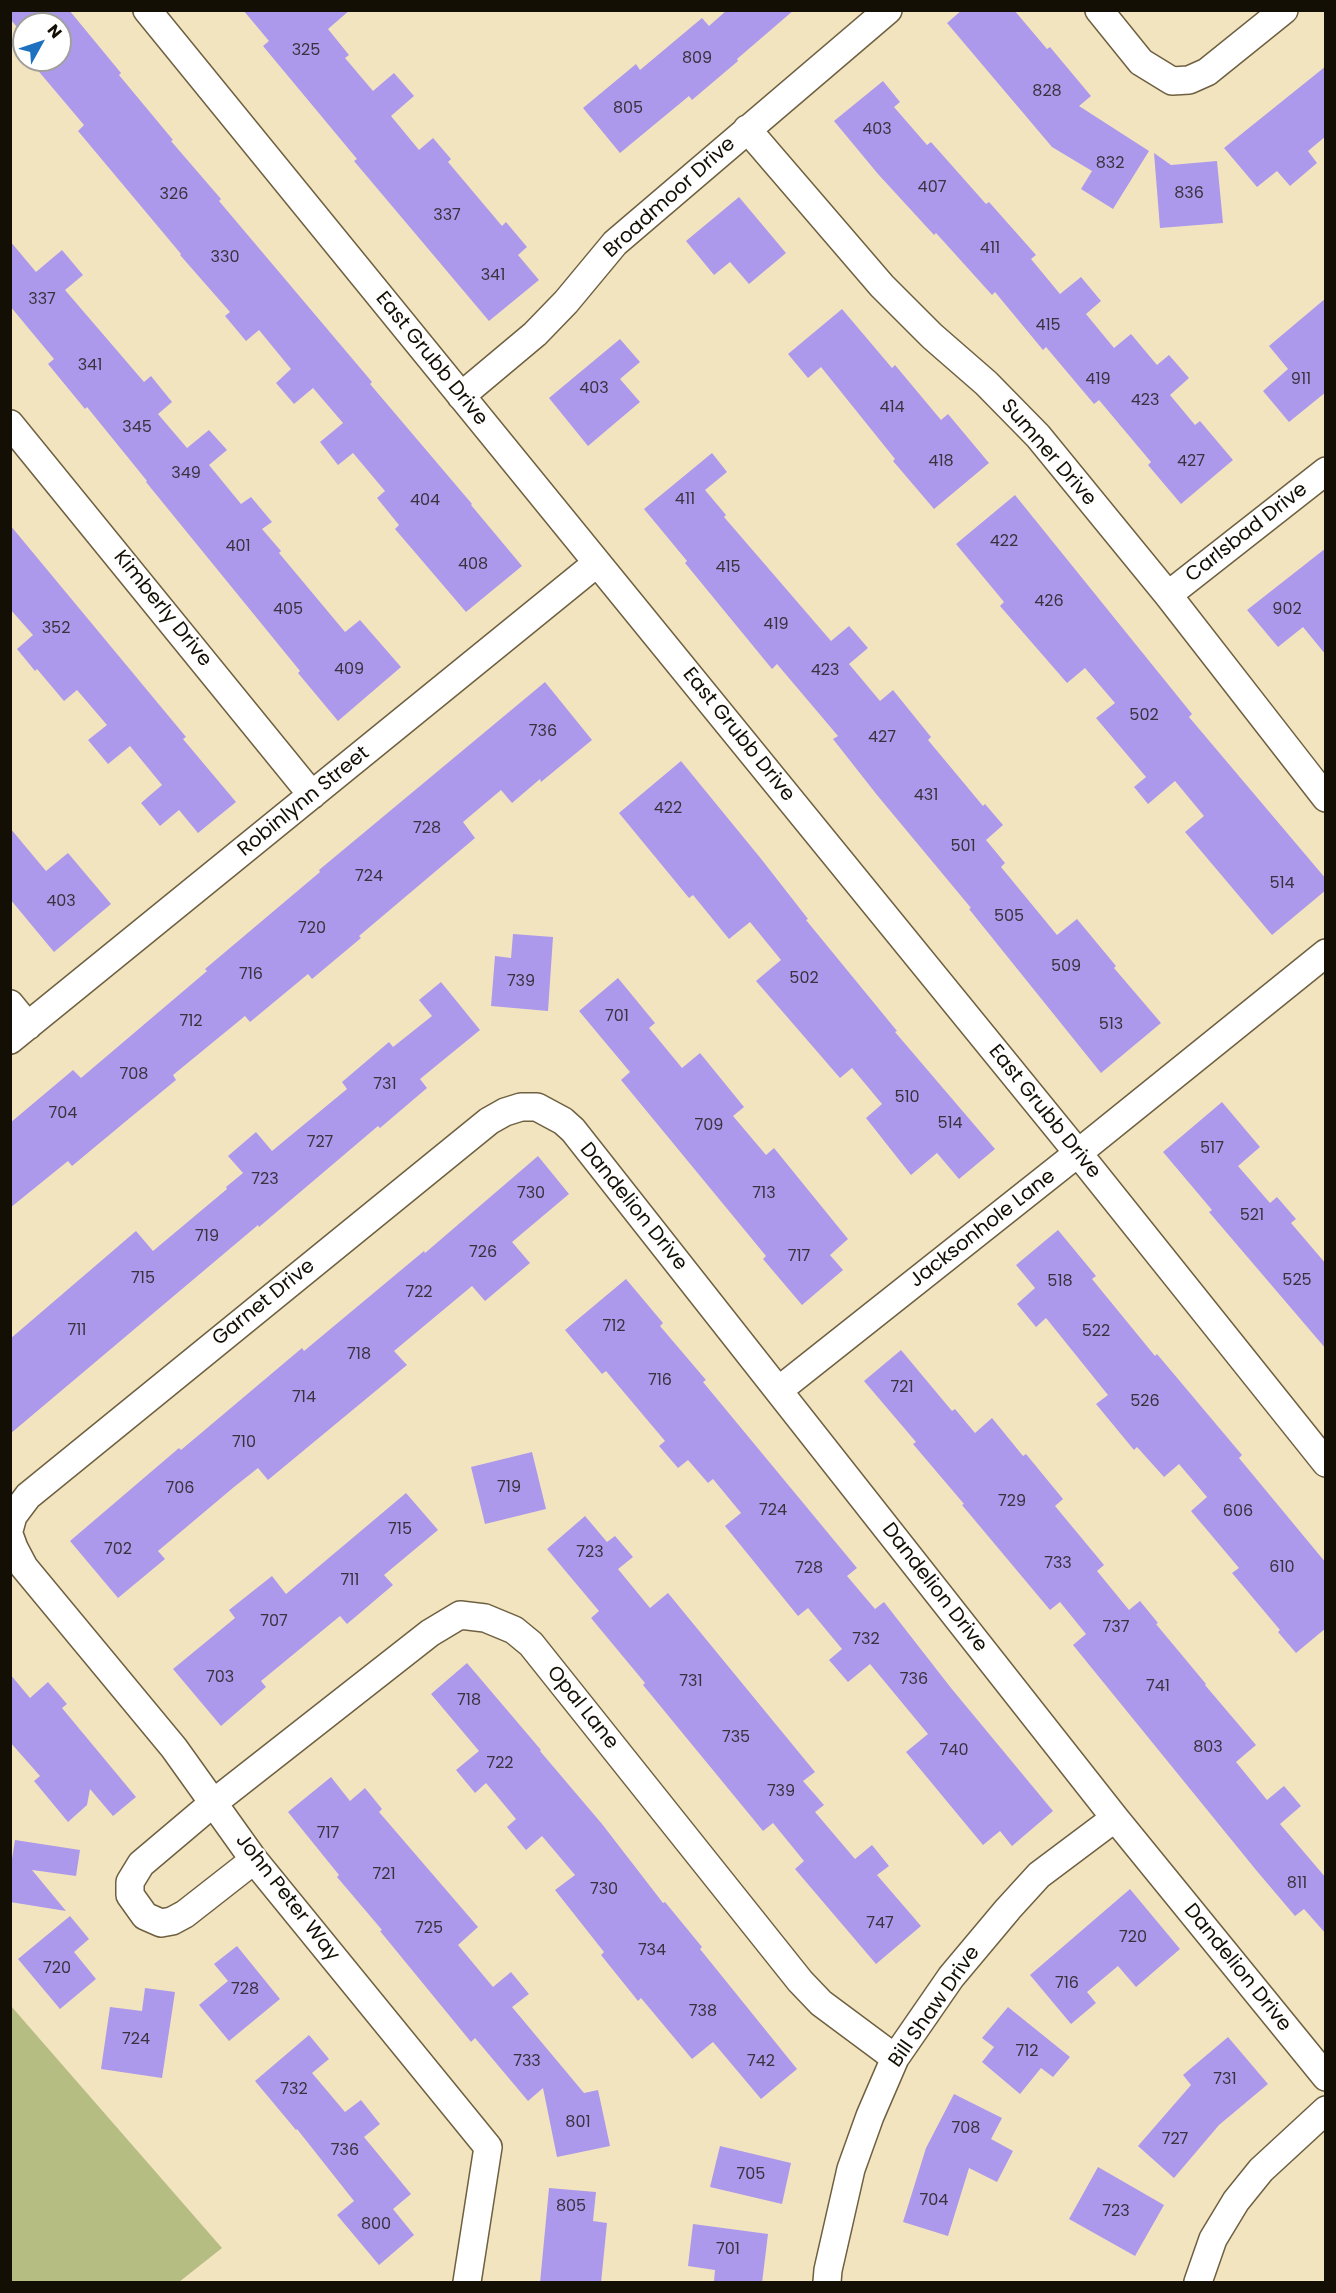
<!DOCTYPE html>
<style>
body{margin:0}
#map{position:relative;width:1336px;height:2293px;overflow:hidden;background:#f3e4c0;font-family:Poppins,sans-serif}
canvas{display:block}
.frame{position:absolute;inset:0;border:12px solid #140f04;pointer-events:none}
.north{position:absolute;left:12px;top:12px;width:60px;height:60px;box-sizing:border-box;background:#fff;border:2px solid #a19f9b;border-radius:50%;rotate:50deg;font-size:16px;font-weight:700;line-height:24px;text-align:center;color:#140f04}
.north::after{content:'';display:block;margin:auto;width:21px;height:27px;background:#1d71bf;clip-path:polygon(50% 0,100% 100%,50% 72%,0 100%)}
</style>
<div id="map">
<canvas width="1336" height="2293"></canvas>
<div class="frame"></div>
<div class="north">N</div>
</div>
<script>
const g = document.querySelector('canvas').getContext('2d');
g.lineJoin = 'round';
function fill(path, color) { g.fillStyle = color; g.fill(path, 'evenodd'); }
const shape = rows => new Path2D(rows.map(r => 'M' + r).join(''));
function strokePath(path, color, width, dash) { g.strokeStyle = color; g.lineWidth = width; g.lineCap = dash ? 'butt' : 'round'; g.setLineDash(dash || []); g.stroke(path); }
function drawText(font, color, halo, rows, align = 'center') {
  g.font = font + ' Poppins,sans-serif'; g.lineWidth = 4.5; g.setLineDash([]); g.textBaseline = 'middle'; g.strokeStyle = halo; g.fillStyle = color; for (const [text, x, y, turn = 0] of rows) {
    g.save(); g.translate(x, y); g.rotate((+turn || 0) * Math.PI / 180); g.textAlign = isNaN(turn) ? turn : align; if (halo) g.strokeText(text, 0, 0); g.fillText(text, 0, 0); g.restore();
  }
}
fill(shape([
 [11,2006,222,2248,179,2282,11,2282]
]), '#b5bd83');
fill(shape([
 [10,10,69,10,121,73,119,75,173,140,171,141,221,199,219,201,372,382,370,384,472,504,471,505,522,566,466,612,395,529,399,525,377,498,385,491,353,453,338,465,320,442,343,423,313,388,294,404,276,383,291,369,259,330,246,341,225,316,230,312,180,255,181,254,78,131,84,125,35,67,43,60,60,60,60,24,24,24,24,35,10,19],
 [243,10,350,10,328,29,349,55,345,58,373,91,394,73,414,96,391,116,419,150,433,138,451,159,448,162,502,226,506,222,527,247,518,255,539,280,489,321,354,161,357,159,263,46,269,41],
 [727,10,794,10,737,59,738,61,692,100,689,96,620,153,583,108,636,64,640,70,702,18,709,26],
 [962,10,1014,10,1047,49,1050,47,1091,96,1079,106,1149,151,1113,209,1081,189,1092,171,1052,147,947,23],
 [1326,66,1326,136,1308,151,1317,163,1290,186,1277,171,1257,187,1224,148],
 [883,81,900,102,894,107,927,145,931,142,986,204,989,202,1036,255,1031,259,1060,294,1081,277,1101,301,1086,314,1114,348,1131,334,1157,365,1169,355,1189,378,1170,395,1195,425,1200,421,1233,460,1181,504,1148,465,1151,462,1099,400,1094,404,1046,347,1043,350,995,292,992,295,936,233,934,235,878,174,834,121],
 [1154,153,1171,165,1217,161,1223,223,1160,228],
 [739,197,786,253,749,284,730,262,714,275,686,241],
 [10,241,36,272,62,250,83,275,65,290,144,382,151,376,172,402,158,414,187,448,209,430,227,450,209,465,241,504,251,497,272,522,262,529,281,551,279,553,345,632,360,620,401,667,338,721,298,673,300,671,146,482,147,481,87,407,85,409,48,364,54,359,10,306],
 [1326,298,1326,392,1289,422,1263,391,1288,369,1269,346],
 [842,309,892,368,895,365,941,420,948,414,989,463,934,509,893,461,895,459,821,367,808,378,788,354],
 [620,339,640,362,620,379,640,402,588,446,549,398],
 [712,453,727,472,705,490,726,515,724,517,831,641,849,626,868,648,849,664,880,701,893,690,931,737,928,740,983,806,985,804,1003,825,986,840,1005,863,1001,867,1057,935,1077,919,1116,966,1114,968,1161,1023,1101,1073,969,909,971,908,877,795,833,739,838,736,777,664,772,669,685,563,687,561,644,509],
 [1015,495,1192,714,1189,717,1326,879,1326,890,1272,935,1185,832,1204,816,1175,781,1148,804,1134,787,1146,777,1096,718,1115,703,1085,668,1067,683,1000,606,1004,602,956,544],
 [10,525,186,737,183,739,236,802,198,833,179,810,160,826,141,803,162,785,130,746,108,764,88,740,107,725,77,690,64,701,37,669,35,671,17,649,33,635,10,609],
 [1326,548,1326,655,1303,627,1278,647,1247,610],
 [545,682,592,740,541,782,540,779,512,803,501,790,463,822,475,838,359,936,361,938,312,979,308,974,250,1022,245,1016,173,1075,176,1080,131,1117,72,1166,68,1161,10,1208,10,1123,73,1070,81,1078,207,971,205,969,320,872,319,870],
 [681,761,762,860,808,919,806,920,897,1031,895,1032,995,1149,959,1179,937,1153,911,1175,866,1118,882,1104,852,1068,840,1078,756,981,781,960,750,922,729,939,693,895,689,898,619,813],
 [10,828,46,871,68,853,111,904,54,952,10,899],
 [513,934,553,937,548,1011,491,1006,495,956,511,958],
 [618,978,655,1023,649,1028,682,1068,700,1053,744,1107,733,1116,766,1155,774,1148,848,1239,830,1255,843,1270,802,1305,763,1259,766,1256,621,1080,630,1072,579,1011],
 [441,982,480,1030,420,1079,427,1088,380,1128,378,1126,259,1227,258,1225,10,1434,10,1339,136,1231,153,1251,227,1189,226,1187,243,1173,228,1156,256,1132,272,1151,347,1089,342,1082,389,1042,393,1047,432,1016,419,1000],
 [1222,1102,1260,1147,1238,1166,1270,1203,1277,1197,1296,1219,1291,1223,1326,1264,1326,1349,1209,1212,1212,1210,1163,1152],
 [538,1156,569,1194,512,1242,530,1263,485,1301,472,1286,394,1351,407,1365,268,1480,258,1468,234,1487,158,1551,165,1559,118,1598,70,1541,179,1448,181,1450,302,1348,304,1351,424,1251,425,1253],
 [1058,1230,1096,1276,1092,1279,1155,1356,1157,1354,1242,1455,1239,1458,1326,1563,1326,1628,1296,1653,1278,1632,1280,1630,1232,1573,1239,1568,1191,1511,1207,1497,1179,1464,1164,1477,1137,1447,1134,1450,1096,1404,1108,1395,1046,1318,1036,1327,1017,1304,1035,1288,1016,1265],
 [626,1279,663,1323,660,1326,706,1380,703,1382,857,1568,847,1576,875,1609,884,1602,951,1688,1053,1811,1012,1846,1000,1831,983,1845,906,1752,928,1734,870,1664,848,1682,829,1660,842,1649,808,1608,798,1616,725,1526,741,1513,713,1479,708,1483,688,1460,678,1468,659,1446,665,1441,606,1371,602,1374,565,1330],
 [901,1350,952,1411,955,1409,975,1433,992,1418,1023,1456,1026,1454,1063,1499,1055,1506,1104,1565,1097,1571,1129,1610,1140,1601,1158,1623,1156,1624,1206,1684,1205,1685,1256,1745,1236,1762,1267,1800,1284,1786,1301,1806,1280,1824,1326,1878,1326,1934,1304,1909,1295,1916,1256,1870,1073,1645,1086,1634,1060,1602,1050,1610,962,1505,964,1504,913,1444,916,1442,864,1381],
 [532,1452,546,1509,485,1524,471,1467],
 [406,1493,438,1530,384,1575,393,1585,347,1624,340,1616,261,1681,266,1687,221,1726,173,1669,235,1618,229,1610,272,1576,286,1594],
 [585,1516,607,1542,615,1536,633,1557,618,1569,650,1608,668,1593,815,1772,803,1781,824,1805,815,1812,855,1859,872,1845,889,1866,877,1875,921,1926,876,1964,795,1869,804,1861,773,1823,763,1831,643,1685,645,1683,591,1618,599,1611,547,1549],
 [467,1663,541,1750,540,1751,602,1824,663,1903,665,1902,702,1947,700,1949,797,2069,761,2099,713,2042,692,2059,641,1998,638,2001,601,1955,604,1952,555,1890,575,1875,542,1836,526,1850,507,1827,516,1819,486,1783,475,1793,456,1770,479,1751,431,1694],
 [10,1674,30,1698,48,1682,67,1704,62,1708,136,1797,113,1816,90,1789,87,1805,68,1822,34,1781,40,1776,10,1742],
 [331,1777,350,1801,365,1788,382,1809,379,1812,478,1927,458,1945,493,1987,511,1972,529,1994,512,2007,584,2093,598,2090,610,2146,557,2157,543,2088,528,2101,475,2038,471,2042,380,1931,382,1930,337,1877,339,1875,288,1812],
 [15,1840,80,1850,76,1876,32,1870,66,1911,10,1902,10,1872],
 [1130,1889,1180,1949,1136,1987,1118,1966,1087,1992,1096,2003,1071,2024,1030,1975],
 [70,1916,89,1939,74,1952,96,1979,60,2009,18,1959],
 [237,1946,280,1999,229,2041,199,2005,228,1981,214,1964],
 [145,1988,175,1992,162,2078,101,2069,110,2007,142,2011],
 [1008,2007,1070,2057,1053,2077,1041,2068,1020,2094,982,2062,994,2047,982,2038],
 [309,2035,329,2059,312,2073,345,2112,361,2100,380,2124,364,2137,411,2194,393,2209,414,2235,379,2265,337,2215,354,2201,297,2129,296,2130,255,2081],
 [1228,2037,1268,2084,1219,2125,1174,2178,1138,2146,1191,2085,1183,2075],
 [954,2094,1002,2118,991,2139,1013,2151,997,2182,969,2168,948,2236,903,2222,926,2148],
 [720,2146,791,2163,782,2204,710,2187],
 [1098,2167,1164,2205,1135,2256,1069,2219],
 [549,2188,596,2192,593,2221,607,2223,601,2283,540,2283],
 [693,2224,768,2234,762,2283,714,2281,715,2270,688,2266]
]), '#ac99eb');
const street = shape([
 [147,10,1078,1153,1326,1463],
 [1099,10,1141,62,1172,81,1189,80,1207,72,1284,10],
 [747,129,882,286,932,336,986,383,1038,436,1168,595,1326,798],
 [461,396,535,334,566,302,615,243,888,10],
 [10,424,312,795],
 [1168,595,1326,471],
 [10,1004,28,1026],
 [10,1040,597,563],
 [779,1390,1078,1153,1326,953],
 [10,1527,13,1516,28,1496,489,1121,505,1112,521,1107,537,1107,563,1121,573,1130,1115,1818,1326,2077],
 [10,1537,14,1548,24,1567,174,1748,254,1860,488,2147,467,2282],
 [254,1860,185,1914,172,1921,161,1923,145,1916,130,1895,130,1882,141,1864,212,1804,430,1633,460,1615,485,1618,514,1630,531,1644,800,1981,821,2003,895,2058],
 [827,2282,828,2270,851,2169,870,2116,895,2058,951,1977,1008,1909,1039,1875,1115,1818],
 [1198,2282,1213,2239,1236,2201,1261,2170,1326,2110]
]);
strokePath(street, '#6e6041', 30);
strokePath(street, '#fff', 27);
drawText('16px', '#3a323e', null, [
 ["325",306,51],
 ["809",697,59],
 ["828",1047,92],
 ["805",628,109],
 ["403",877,130],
 ["832",1110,164],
 ["407",932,188],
 ["836",1189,194],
 ["326",174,195],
 ["337",447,216],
 ["411",990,249],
 ["330",225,258],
 ["341",493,276],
 ["337",42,300],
 ["415",1048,326],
 ["341",90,366],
 ["419",1098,380],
 ["911",1301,380],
 ["403",594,389],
 ["423",1145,401],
 ["414",892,408],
 ["345",137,428],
 ["418",941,462],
 ["427",1191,462],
 ["349",186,474],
 ["411",685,500],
 ["404",425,501],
 ["422",1004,542],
 ["401",238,547],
 ["408",473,565],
 ["415",728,568],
 ["426",1049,602],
 ["405",288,610],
 ["902",1287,610],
 ["419",776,625],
 ["352",56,629],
 ["409",349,670],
 ["423",825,671],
 ["502",1144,716],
 ["736",543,732],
 ["427",882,738],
 ["431",926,796],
 ["422",668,809],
 ["728",427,829],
 ["501",963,847],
 ["724",369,877],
 ["514",1282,884],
 ["403",61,902],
 ["505",1009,917],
 ["720",312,929],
 ["509",1066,967],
 ["716",251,975],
 ["502",804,979],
 ["739",521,982],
 ["701",617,1017],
 ["712",191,1022],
 ["513",1111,1025],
 ["708",134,1075],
 ["731",385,1085],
 ["510",907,1098],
 ["704",63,1114],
 ["514",950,1124],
 ["709",709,1126],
 ["727",320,1143],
 ["517",1212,1149],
 ["723",265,1180],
 ["730",531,1194],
 ["713",764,1194],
 ["521",1252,1216],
 ["719",207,1237],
 ["726",483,1253],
 ["717",799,1257],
 ["715",143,1279],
 ["525",1297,1281],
 ["518",1060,1282],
 ["722",419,1293],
 ["712",614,1327],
 ["711",77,1331],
 ["522",1096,1332],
 ["718",359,1355],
 ["716",660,1381],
 ["721",902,1388],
 ["714",304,1398],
 ["526",1145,1402],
 ["710",244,1443],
 ["719",509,1488],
 ["706",180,1489],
 ["729",1012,1502],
 ["724",773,1511],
 ["606",1238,1512],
 ["715",400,1530],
 ["702",118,1550],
 ["723",590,1553],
 ["733",1058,1564],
 ["610",1282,1568],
 ["728",809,1569],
 ["711",350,1581],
 ["707",274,1622],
 ["737",1116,1628],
 ["732",866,1640],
 ["703",220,1678],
 ["736",914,1680],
 ["731",691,1682],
 ["741",1158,1687],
 ["718",469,1701],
 ["735",736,1738],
 ["803",1208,1748],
 ["740",954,1751],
 ["722",500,1764],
 ["739",781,1792],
 ["717",328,1834],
 ["721",384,1875],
 ["811",1297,1884],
 ["730",604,1890],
 ["747",880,1924],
 ["725",429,1929],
 ["720",1133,1938],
 ["734",652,1951],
 ["720",57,1969],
 ["716",1067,1984],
 ["728",245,1990],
 ["738",703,2012],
 ["724",136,2040],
 ["712",1027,2052],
 ["733",527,2062],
 ["742",761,2062],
 ["731",1225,2080],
 ["732",294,2090],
 ["801",578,2123],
 ["708",966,2129],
 ["727",1175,2140],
 ["736",345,2151],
 ["705",751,2175],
 ["704",934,2201],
 ["805",571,2207],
 ["723",1116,2212],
 ["800",376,2225],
 ["701",728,2250]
]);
drawText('20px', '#140f04', '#fff', [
 ["Broadmoor Drive",670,198,-42],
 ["East Grubb Drive",431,359,51],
 ["Sumner Drive",1048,453,49],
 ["Carlsbad Drive",1247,533,-38],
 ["Kimberly Drive",162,609,51],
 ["East Grubb Drive",738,735,51],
 ["Robinlynn Street",304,802,-39],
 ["East Grubb Drive",1044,1112,51],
 ["Dandelion Drive",633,1207,51],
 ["Jacksonhole Lane",983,1229,-38],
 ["Garnet Drive",264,1303,-39],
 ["Dandelion Drive",934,1588,52],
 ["Opal Lane",582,1708,51],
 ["John Peter Way",287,1898,52],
 ["Dandelion Drive",1237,1968,51],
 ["Bill Shaw Drive",935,2007,-55]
]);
</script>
